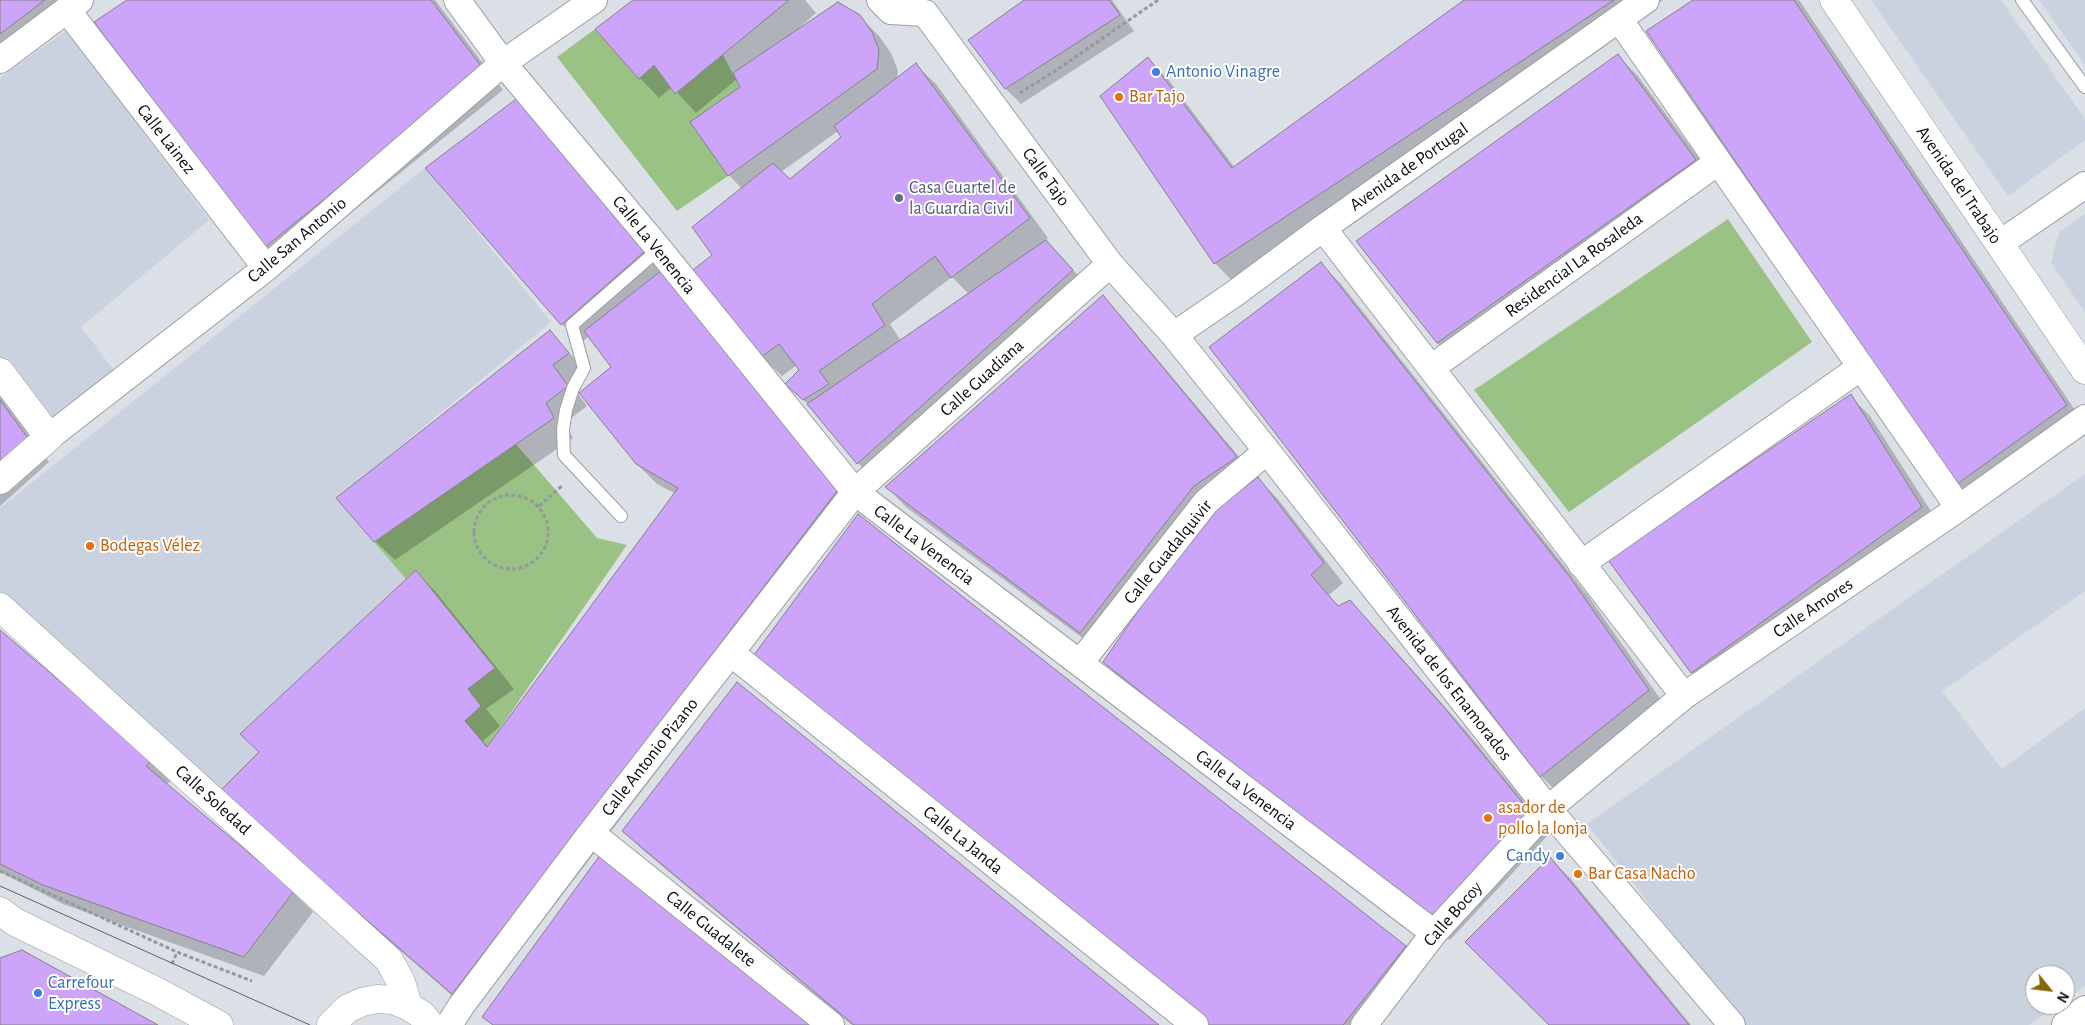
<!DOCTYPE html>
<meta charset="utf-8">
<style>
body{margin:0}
#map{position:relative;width:2085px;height:1025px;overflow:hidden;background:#dbdfe6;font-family:"Alegreya Sans",sans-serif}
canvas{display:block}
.north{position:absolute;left:2025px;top:965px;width:50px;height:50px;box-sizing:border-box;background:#fff;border:1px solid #9d9d9e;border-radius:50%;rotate:119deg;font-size:14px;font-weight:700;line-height:20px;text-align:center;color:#0a0b0d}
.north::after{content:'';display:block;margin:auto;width:18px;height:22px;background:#866904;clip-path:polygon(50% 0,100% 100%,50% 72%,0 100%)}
</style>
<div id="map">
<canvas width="2085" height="1025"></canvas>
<div class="north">N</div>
</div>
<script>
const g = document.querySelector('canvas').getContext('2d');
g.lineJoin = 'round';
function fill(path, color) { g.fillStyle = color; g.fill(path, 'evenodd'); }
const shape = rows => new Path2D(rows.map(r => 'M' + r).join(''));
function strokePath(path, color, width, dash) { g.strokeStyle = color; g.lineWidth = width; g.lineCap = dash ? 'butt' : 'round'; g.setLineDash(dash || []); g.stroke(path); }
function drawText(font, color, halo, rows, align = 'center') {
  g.font = font + ' "Alegreya Sans",sans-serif'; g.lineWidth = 4; g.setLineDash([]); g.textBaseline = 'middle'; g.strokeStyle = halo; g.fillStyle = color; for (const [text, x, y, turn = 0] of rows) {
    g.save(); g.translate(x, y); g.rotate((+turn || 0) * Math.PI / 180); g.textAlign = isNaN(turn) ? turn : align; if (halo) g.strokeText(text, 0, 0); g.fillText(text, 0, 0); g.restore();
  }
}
fill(shape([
 [1871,0,2001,0,2085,119,2085,140,2008,196],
 [2039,0,2085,0,2085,65],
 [67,30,209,220,81,327,115,372,49,422,0,358,0,78],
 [425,168,551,322,337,498,406,579,241,733,259,752,219,792,0,591,0,508],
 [2085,214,2085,312,2051,263,2059,232],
 [2085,474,2085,591,1942,691,2002,769,2085,708,2085,986,2065,1000,2065,975,2035,975,2035,1005,2058,1005,2029,1025,1744,1025,1587,824]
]), '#cad2df');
fill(shape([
 [595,29,639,79,654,65,675,94,723,55,740,87,691,122,728,176,677,211,557,57],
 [1728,219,1812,342,1569,512,1474,390],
 [516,444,597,538,627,545,487,747,465,721,468,689,495,668,416,570,406,579,374,542]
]), '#99c284');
fill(shape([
 [0,0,91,0,0,68],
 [129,0,435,0,503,90,285,266,266,246],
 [635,0,805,0,816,13,800,27,801,29,859,16,879,36,891,53,898,71,897,79,916,65,936,84,1048,238,1045,240,1092,290,878,482,858,463,815,411,787,384,801,370,797,365,782,376,762,357,714,255,742,189,729,175,692,123,742,88,737,79,696,113,672,87,659,98,640,78],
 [838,131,843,137,790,181,781,172],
 [952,277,969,294,901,341,890,324],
 [1026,0,1112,0,1134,31,1021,104,1006,89,970,40],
 [1467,0,1663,0,1234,283,1215,263,1148,59,1168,79,1235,168],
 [1695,0,1799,0,2085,425,1977,503,1958,483],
 [1618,56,1637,75,1715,180,1457,362,1437,343],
 [520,97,856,511,472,1013,240,811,261,752,416,572,435,591,514,689,486,709,500,726,483,741,488,747,676,494,657,484,637,464,612,367,589,336,581,343,562,324],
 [1321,264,1341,284,1589,597,1668,710,1561,796,1541,776,1211,348],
 [1103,297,1122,317,1256,477,1200,523,1258,479,1277,498,1343,583,1329,595,1339,607,1349,601,1369,621,1468,733,1550,833,1450,940,1124,682,1105,662,1178,555,1100,651,906,507,887,487],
 [550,332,588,373,572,386,587,406,565,423,573,438,395,560,375,541],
 [0,394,49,462,0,506],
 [1850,396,1870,416,1941,527,1711,692,1692,672],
 [858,516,1406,947,1425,966,1378,1025,1205,1025],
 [0,632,151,761,171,781,166,785,293,892,313,912,264,976,63,904,0,872],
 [623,831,1157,1025,852,1025,643,850],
 [1550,858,1570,878,1691,1025,1550,1025]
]), '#0003');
const building = shape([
 [0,0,45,0,0,34,0,0],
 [127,0,431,0,484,70,265,247,94,22,127,0],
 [633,0,789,0,675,94,654,65,639,79,595,29,633,0],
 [1024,0,1109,0,1120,15,1005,89,968,40,1024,0],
 [1464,0,1614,0,1214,264,1100,96,1148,57,1232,168,1464,0],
 [1693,0,1794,0,2067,405,1957,484,1646,31,1693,0],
 [838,2,860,15,872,32,879,50,877,69,728,176,690,122,740,87,733,73,838,2],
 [1618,54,1696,160,1437,343,1356,241,1618,54],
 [916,63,1030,218,951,278,935,256,872,304,885,325,819,371,829,384,803,400,785,384,799,370,779,344,761,357,693,270,712,255,692,227,773,163,790,179,841,137,834,126,916,63],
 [520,96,644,252,561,325,425,168,520,96],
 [1046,240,1073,270,857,464,807,404,1046,240],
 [1321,262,1569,576,1649,690,1540,777,1209,347,1321,262],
 [661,271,837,491,452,994,219,792,259,752,240,734,416,570,495,668,468,689,481,706,465,721,487,747,678,488,636,464,579,393,611,367,584,331,661,271],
 [1103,295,1237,457,1194,486,1080,633,885,487,1103,295],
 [550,330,569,353,553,365,568,386,546,403,554,418,374,542,336,498,550,330],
 [1851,394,1922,507,1691,673,1608,560,1851,394],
 [0,400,30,441,0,468,0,400],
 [1258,477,1324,563,1311,575,1338,606,1350,600,1448,712,1531,813,1430,922,1103,662,1196,526,1258,477],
 [858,514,1406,946,1343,1025,1208,1025,754,655,858,514],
 [0,630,152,760,146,766,294,891,244,957,43,885,0,864,0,630],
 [737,682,1159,1025,854,1025,622,831,737,682],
 [606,847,822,1025,493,1025,482,1017,606,847],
 [1550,857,1689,1025,1549,1025,1465,942,1550,857],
 [22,950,158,1025,0,1025,0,958,22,950]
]);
fill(building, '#cca4f9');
strokePath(building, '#848288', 1);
const lane = shape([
 [2022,0,2085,87],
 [621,516,564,455,563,429,566,410,573,388,584,368,572,325,659,249]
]);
const street = shape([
 [457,0,503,63,659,249,855,492,1434,933],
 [880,0,891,11,925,13],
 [67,10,266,268],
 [925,13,1110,264,1174,335,1267,451,1548,809,1732,1025],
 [1619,19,1959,508],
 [0,60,80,0],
 [1323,228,1684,696],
 [1999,244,2085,185],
 [1174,335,1234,294,1323,228,1646,0],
 [1431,368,1718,162],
 [49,437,266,268,503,63,594,0],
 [1581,564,1861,367],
 [731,653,1195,1025],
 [1080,663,1206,502,1267,451],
 [591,833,831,1025],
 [449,1025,461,1006,591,833,855,492,1110,264],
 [1364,1025,1434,933,1548,809,1684,696,1959,508,2085,418],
 [2065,1025,2085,1009]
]);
const secondary = shape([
 [1834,0,2085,370],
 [0,372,49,437,0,480],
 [0,607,389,960,401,982,408,1006],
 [0,911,15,922,158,992,219,1025],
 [331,1025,347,1009,362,1002,377,999,393,1000,408,1006,422,1015,430,1025]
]);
strokePath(lane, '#9b9fa5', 14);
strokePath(street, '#9b9fa5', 28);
strokePath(secondary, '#9b9fa5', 29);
strokePath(shape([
 [1020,93,1061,67,1158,0],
 '474 532a37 37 0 1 1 74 0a37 37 0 1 1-74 0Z',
 [539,506,563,485],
 [0,871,177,952,252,981],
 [172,964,177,952]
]), '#95989d', 3, [4, 2.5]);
strokePath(lane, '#fff', 12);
strokePath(street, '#fff', 26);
strokePath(secondary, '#fff', 28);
strokePath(shape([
 [0,886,310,1025]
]), '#5f6266', 1);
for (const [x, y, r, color] of [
 [1156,72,5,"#3f7fe0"],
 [1119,97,5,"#e8710a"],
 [899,198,5,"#5c6f8a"],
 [90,546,5,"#e8710a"],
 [1488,818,5,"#e8710a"],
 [1560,856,5,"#3f7fe0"],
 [1578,874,5,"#e8710a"],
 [38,993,5,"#3f7fe0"]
]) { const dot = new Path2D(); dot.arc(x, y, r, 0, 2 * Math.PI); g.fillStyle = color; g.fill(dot); strokePath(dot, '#fff', 2); }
drawText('18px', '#366cbe', '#fff', [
 ["Antonio Vinagre",1166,72],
 ["Candy",1550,856,"right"],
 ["Carrefour",48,983],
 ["Express",48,1004]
], 'left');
drawText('18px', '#c56008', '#fff', [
 ["Bar Tajo",1129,97],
 ["Bodegas Vélez",100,546],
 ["asador de",1498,808],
 ["pollo la lonja",1498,829],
 ["Bar Casa Nacho",1588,874]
], 'left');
drawText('18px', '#0a0b0d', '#fff', [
 ["Calle Lainez",166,139,52],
 ["Avenida de Portugal",1409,167,-35],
 ["Calle Tajo",1046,177,54],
 ["Avenida del Trabajo",1959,185,56],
 ["Calle San Antonio",297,240,-40],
 ["Calle La Venencia",654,245,51],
 ["Residencial La Rosaleda",1574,265,-36],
 ["Calle Guadiana",982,378,-42],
 ["Calle La Venencia",924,545,37],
 ["Calle Guadalquivir",1168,552,-51],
 ["Calle Amores",1813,608,-34],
 ["Avenida de los Enamorados",1449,683,52],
 ["Calle Antonio Pizano",650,757,-52],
 ["Calle La Venencia",1246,790,37],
 ["Calle Soledad",213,800,42],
 ["Calle La Janda",963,840,39],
 ["Calle Bocoy",1453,914,-49],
 ["Calle Guadalete",711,929,39]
]);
drawText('18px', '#4e5e75', '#fff', [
 ["Casa Cuartel de",909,188],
 ["la Guardia Civil",909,209]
], 'left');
</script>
